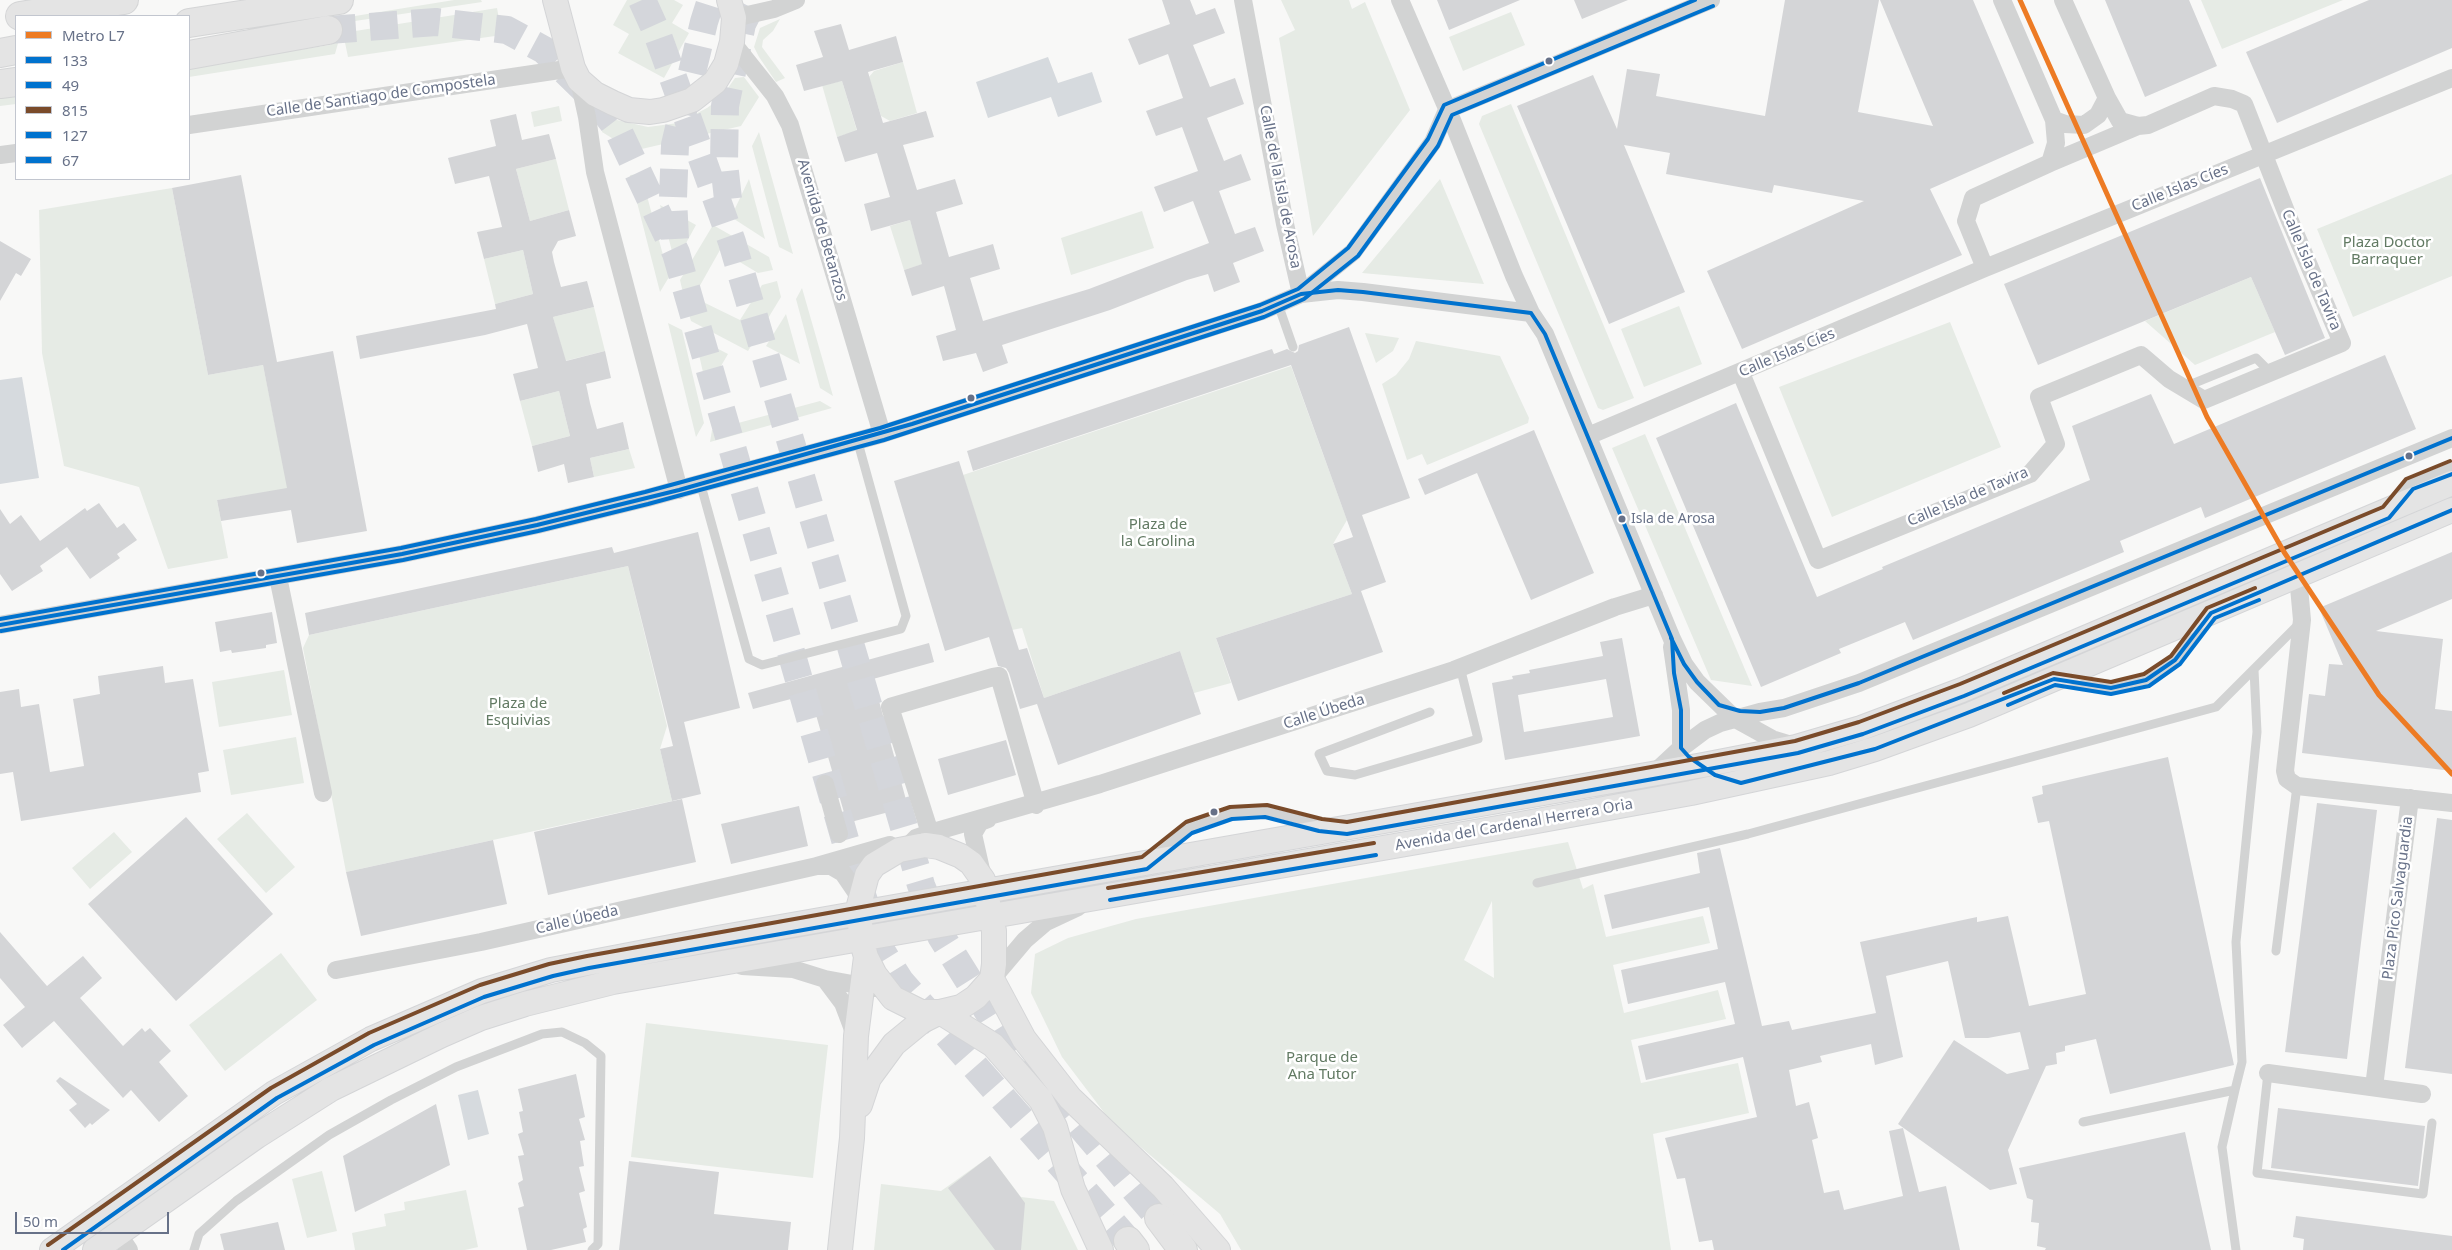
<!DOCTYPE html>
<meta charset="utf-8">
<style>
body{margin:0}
#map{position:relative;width:2452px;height:1250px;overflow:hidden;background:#f8f8f7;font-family:"Noto Sans",sans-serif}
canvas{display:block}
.legend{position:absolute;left:15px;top:15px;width:175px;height:165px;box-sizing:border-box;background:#fff;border:1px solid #c2c6cf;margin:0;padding:6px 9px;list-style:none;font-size:15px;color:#677188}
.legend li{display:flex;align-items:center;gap:10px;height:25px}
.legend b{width:25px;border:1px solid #c2c6cf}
.scale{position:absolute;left:15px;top:1212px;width:154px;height:22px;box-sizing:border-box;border:2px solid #677188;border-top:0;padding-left:6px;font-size:15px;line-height:18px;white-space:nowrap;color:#677188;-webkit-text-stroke:4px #fff;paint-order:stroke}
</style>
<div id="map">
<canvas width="2452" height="1250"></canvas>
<ul class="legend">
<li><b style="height:6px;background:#ed7b24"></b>Metro L7</li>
<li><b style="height:6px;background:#0072ce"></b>133</li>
<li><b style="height:6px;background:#0072ce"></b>49</li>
<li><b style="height:6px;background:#7a4b2a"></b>815</li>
<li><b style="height:6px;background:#0072ce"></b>127</li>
<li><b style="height:6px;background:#0072ce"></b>67</li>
</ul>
<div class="scale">50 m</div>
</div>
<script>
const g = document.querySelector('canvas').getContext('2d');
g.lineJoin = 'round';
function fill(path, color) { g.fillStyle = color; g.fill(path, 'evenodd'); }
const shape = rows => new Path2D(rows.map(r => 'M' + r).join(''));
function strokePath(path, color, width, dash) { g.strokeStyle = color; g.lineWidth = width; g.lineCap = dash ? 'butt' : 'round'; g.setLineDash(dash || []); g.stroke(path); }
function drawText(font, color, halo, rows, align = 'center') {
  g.font = font + ' "Noto Sans",sans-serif'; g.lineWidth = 5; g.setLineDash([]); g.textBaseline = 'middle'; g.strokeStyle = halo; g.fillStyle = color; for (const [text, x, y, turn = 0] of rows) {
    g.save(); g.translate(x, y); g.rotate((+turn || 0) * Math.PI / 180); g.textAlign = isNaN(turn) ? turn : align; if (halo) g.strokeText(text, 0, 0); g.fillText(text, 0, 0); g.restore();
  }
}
fill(shape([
 [454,0,481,0,482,2,355,21,355,16],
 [627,0,674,0,683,5,672,23,689,33,664,78,618,53,629,34,613,25],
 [1281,0,1349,0,1352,9,1365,2,1410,110,1313,236,1279,38,1295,30],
 [2201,0,2343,0,2222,49],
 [497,8,502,35,348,57,343,33],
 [1511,12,1525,45,1463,71,1449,37],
 [780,19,773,31,763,40,762,47,785,78,776,82,759,57,754,47,760,28],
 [340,36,335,54,189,77,189,67,330,45],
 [903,62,917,113,890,121,881,116,869,77,874,71],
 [744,77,759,97,741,126,633,151,602,132,603,122,608,118,648,127,678,123,707,108,721,98,735,78],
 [842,81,857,131,837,137,822,85],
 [16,94,16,104,0,106,0,96],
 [1511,104,1634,398,1603,410,1598,408,1479,124,1482,116],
 [559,106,562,121,534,127,531,112],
 [759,132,793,254,779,247,752,146],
 [556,159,569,210,530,221,516,169],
 [641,174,669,277,660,292,630,175],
 [2452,174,2452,276,2353,317,2317,229],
 [749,179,765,239,731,217],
 [1440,179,1484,284,1362,273],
 [172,188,208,375,263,365,288,489,217,500,228,558,168,569,139,487,64,466,42,353,39,210],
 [660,205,696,225,675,263],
 [1142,211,1154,248,1071,275,1061,238],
 [910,220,923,264,904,270,890,226],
 [713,225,769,257,773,270,758,273,720,250,698,289,683,293,680,280],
 [523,250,533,294,495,304,484,259],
 [2251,277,2275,332,2195,365,2145,321],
 [777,281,781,297,748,351,691,321,686,304,701,301,740,320,762,285],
 [802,288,833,396,820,388,796,299],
 [1679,306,1702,364,1644,387,1621,329],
 [594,307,605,351,565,361,553,317],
 [786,314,800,364,766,346],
 [1950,322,2001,447,1832,517,1779,387],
 [668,323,682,330,704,423,696,437],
 [1365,333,1399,338,1393,351,1376,363],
 [695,337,728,354,707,390],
 [1416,341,1500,356,1529,418,1528,423,1427,465,1422,454,1407,460,1382,384,1396,375,1409,359],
 [1291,366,1347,520,1333,544,1352,594,1216,638,1231,683,1194,693,1180,651,1044,698,1022,628,1012,630,963,475],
 [559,391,570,436,532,446,520,401],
 [820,401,832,408,710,442,712,430],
 [1645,434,1752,686,1711,680,1612,448],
 [629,449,635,468,594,477,590,458],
 [628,566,667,726,660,749,672,801,346,872,303,648,309,635],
 [284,670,292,715,219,727,212,682],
 [296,737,304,783,231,795,223,750],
 [247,813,295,867,266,893,217,839],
 [114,832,132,852,90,889,72,868],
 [1568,842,1583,889,1593,884,1606,937,1703,916,1710,943,1613,965,1624,1013,1718,990,1726,1019,1631,1040,1641,1083,1738,1063,1749,1113,1653,1134,1671,1250,1241,1250,1220,1214,1112,1123,1062,1057,1031,993,1035,954,1068,938,1136,919],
 [1492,901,1494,978,1464,960],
 [281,953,317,1000,225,1071,189,1025],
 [646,1023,828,1045,813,1178,631,1157],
 [990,1156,1021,1197,1054,1201,1078,1250,874,1250,881,1184,941,1191],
 [322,1171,337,1231,307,1238,292,1179],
 [466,1190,478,1247,465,1250,355,1250,352,1233,386,1226,384,1214,405,1210,404,1202]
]), '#e6ebe5');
fill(shape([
 [1048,57,1058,83,1092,72,1102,102,1058,117,1051,97,988,118,976,82],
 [22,377,39,478,0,484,0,380],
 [478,1090,489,1134,468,1140,458,1095]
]), '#d6dade');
fill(shape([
 [1162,0,1190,0,1196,15,1215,8,1225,33,1193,45,1210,87,1235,78,1244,104,1207,118,1224,161,1241,154,1251,180,1219,191,1235,234,1255,227,1264,251,1233,263,1240,282,1214,292,1208,274,1187,280,1110,310,1002,345,1008,363,983,372,976,353,943,361,936,336,956,330,944,286,912,296,904,270,922,264,910,220,871,231,864,204,890,197,877,153,845,162,837,137,857,130,842,81,804,91,796,65,823,57,814,31,841,24,849,50,896,36,903,62,868,72,883,123,926,111,934,137,903,145,917,190,955,179,963,204,936,212,949,257,993,244,1000,269,970,278,983,321,1089,289,1209,243,1193,201,1164,212,1154,187,1198,171,1182,127,1156,136,1146,111,1183,98,1168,54,1139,65,1128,39,1170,24],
 [1437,0,1520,0,1449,30],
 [1574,0,1628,0,1582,19],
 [1785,0,1879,0,1858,112,1933,126,1880,0,1973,0,2034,143,1930,189,1962,255,1742,349,1707,271,1864,201,1774,185,1772,193,1666,174,1670,153,1624,145,1685,292,1609,324,1517,106,1593,75,1617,129,1627,69,1660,74,1656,96,1765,116],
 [2105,0,2189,0,2217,66,2145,97],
 [2369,0,2452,0,2452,48,2277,123,2246,52],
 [516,114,522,140,549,134,556,159,516,169,530,221,569,210,576,236,558,241,552,252,554,262,561,287,587,281,594,307,553,317,566,361,605,351,611,378,586,384,590,403,597,429,623,422,629,449,590,458,594,477,568,483,564,464,538,472,532,446,570,436,559,391,520,401,513,374,538,368,527,324,485,335,360,359,356,336,496,309,495,304,533,294,523,250,484,259,477,232,502,227,489,176,455,184,448,158,496,146,490,120],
 [241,175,277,362,333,351,367,531,297,543,291,510,221,521,217,500,287,488,263,365,208,375,172,188],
 [2260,178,2325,338,2285,355,2251,277,2038,365,2004,284],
 [0,241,31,259,21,276,16,273,0,301],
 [1349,327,1410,498,1362,515,1386,582,1361,591,1383,652,1238,701,1216,638,1352,594,1333,544,1353,537,1291,365,973,471,967,451,1272,349,1274,354,1287,349,1295,353,1298,351,1299,345],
 [2385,355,2416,429,2205,518,2201,507,2120,541,2124,552,1913,640,1905,622,1839,649,1841,653,1761,687,1656,438,1736,403,1817,597,1883,569,1882,567,2090,480,2072,426,2151,394,2174,444],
 [1534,430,1594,573,1531,600,1477,473,1425,495,1418,479],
 [959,461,1019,650,1027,648,1044,698,1180,651,1201,714,1058,765,1037,704,1020,709,1009,673,1006,668,998,666,989,637,945,651,894,481],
 [99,503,117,528,124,523,137,540,117,554,120,558,90,579,67,547,40,566,43,571,12,591,0,574,0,509,10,524,21,515,40,541,85,508,87,511],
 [698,532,740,708,684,722,701,794,672,801,660,749,673,746,628,566,309,635,305,613,612,547,614,553],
 [2452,552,2452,599,2376,631,2443,639,2435,709,2452,711,2452,771,2302,753,2309,694,2325,696,2329,664,2343,665,2319,608],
 [272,612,277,643,266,645,266,648,232,653,231,650,220,652,215,622],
 [1622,638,1640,736,1505,760,1492,683,1513,679,1512,676,1530,673,1529,670,1603,656,1600,642],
 [1606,679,1613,717,1524,732,1518,695],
 [929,643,934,662,873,679,908,807,847,823,810,694,753,709,748,693],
 [163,666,165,683,193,679,209,771,198,773,201,792,21,821,13,772,0,774,0,692,19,689,21,707,39,704,50,772,84,766,73,699,100,694,98,676],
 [1006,740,1016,775,948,795,938,759],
 [2168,757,2234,1065,2110,1094,2096,1039,2065,1046,2065,1051,2056,1053,2057,1064,2046,1066,2008,1150,2017,1184,1990,1190,1898,1124,1954,1040,2007,1074,2029,1069,2020,1032,1988,1038,1965,1038,1948,961,1886,976,1903,1057,1875,1065,1871,1044,1820,1056,1822,1062,1789,1070,1796,1106,1809,1102,1818,1138,1812,1140,1824,1193,1839,1190,1844,1210,1903,1196,1889,1131,1903,1128,1919,1192,1946,1186,1960,1250,1714,1250,1712,1240,1699,1242,1685,1178,1677,1179,1665,1138,1757,1117,1743,1057,1646,1080,1638,1046,1735,1024,1725,982,1628,1004,1621,970,1718,949,1709,907,1612,929,1604,895,1700,873,1697,853,1720,848,1762,1026,1789,1021,1792,1030,1876,1013,1860,942,1977,917,1977,922,2008,916,2029,1006,2086,994,2049,821,2038,823,2032,797,2043,794,2042,786],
 [682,799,696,862,548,895,534,832],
 [2317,803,2377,810,2347,1059,2285,1052],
 [799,806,808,846,731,864,721,824],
 [186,817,273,914,176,1001,88,904],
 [2437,818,2452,820,2452,1074,2405,1068],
 [493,840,507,904,361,936,346,872],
 [0,932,47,986,83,956,102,978,80,998,123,1046,142,1028,145,1032,150,1028,171,1051,159,1062,188,1096,159,1122,131,1090,123,1098,54,1021,22,1048,3,1025,25,1007,0,978],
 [576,1074,585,1117,579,1119,585,1140,580,1141,584,1166,579,1167,585,1191,579,1193,587,1227,583,1229,586,1242,551,1250,527,1250,518,1208,524,1206,518,1183,523,1180,518,1156,524,1155,518,1134,523,1132,519,1112,523,1111,518,1089],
 [60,1077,110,1110,92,1125,90,1123,85,1128,69,1110,77,1104,56,1081],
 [436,1104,450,1165,355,1212,343,1156],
 [2278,1108,2425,1126,2418,1186,2271,1168],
 [2185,1132,2211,1250,2045,1250,2046,1248,2037,1246,2039,1223,2031,1222,2033,1200,2027,1198,2019,1168],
 [990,1156,1025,1203,1021,1250,995,1250,948,1188],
 [629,1161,719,1172,714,1214,791,1222,788,1250,619,1250],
 [2296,1216,2452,1236,2452,1250,2303,1250,2304,1239,2293,1237],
 [278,1222,285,1250,224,1250,220,1234]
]), '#d4d5d7');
strokePath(shape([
 [642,0,657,33,732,242,921,885,941,936,1002,1034,1159,1218],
 [328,30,436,22,507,30,544,50,597,102,617,128,676,253,857,881,882,952,900,981,1128,1241],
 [728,199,724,163,725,106,742,24,754,0],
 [675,239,673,198,675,145,704,22,711,0]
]), '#d4d6db', 28, [28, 14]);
const secondary = shape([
 [555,0,573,68,579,80,595,94,613,103,629,110,650,112,663,110,692,100,715,82,726,64,732,42,734,18,729,0],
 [925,845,939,847,961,856,971,863,983,880,994,931,994,964,992,979,976,997,961,1007,940,1012,921,1012,893,998,875,975,866,957,861,938,859,905,867,875,874,865,899,850,925,845],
 [992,979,1024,1039,1070,1098,1163,1187,1218,1250],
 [940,1012,993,1045,1041,1100,1055,1127,1073,1189,1101,1250],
 [860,1105,869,1078,894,1044,922,1021,940,1012],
 [52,1250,274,1093,371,1039,482,991,551,970,718,938,1703,765,1796,747,1861,728,1962,690,2452,483],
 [95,1250,257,1136,331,1089,442,1035,481,1018,525,1004,613,982,1515,825,1691,793,1829,763,1875,749,1969,715,2452,510],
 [840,1250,852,1138,856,1036,866,957]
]);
const highway = shape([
 [20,16,124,0],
 [189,23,339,0],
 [0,53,16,50],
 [189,55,328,30],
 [0,84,16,82],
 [1159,1218,1183,1250],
 [1128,1241,1135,1250]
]);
strokePath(secondary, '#d4d5d7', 26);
strokePath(highway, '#d4d5d6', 30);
strokePath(shape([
 [1278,304,1293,347],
 [2182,388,2256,358,2271,373],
 [700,482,749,659,762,665,901,629,906,616,857,439],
 [2396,500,2409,484,2452,467],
 [2064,681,2111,688,2146,680,2161,671,2175,660,2203,624],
 [1430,712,1319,754,1327,771,1355,775,1478,739,1460,667],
 [1157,854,1189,827,1231,813,1266,811,1317,824],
 [1537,883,1748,834,2216,707,2299,624],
 [2276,951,2297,786],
 [2268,1073,2257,1173,2423,1194,2432,1123],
 [2235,1090,2222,1147,2236,1250],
 [2083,1122,2235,1090,2242,1062,2236,942,2257,732,2254,670],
 [194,1250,199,1234,236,1201,329,1135,391,1100,456,1067,542,1034,562,1032,585,1043,601,1056,598,1244,592,1250]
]), '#d2d3d3', 9);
strokePath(shape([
 [1243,0,1285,224,1301,294],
 [1400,0,1452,120,1514,276,1531,313,1545,334,1672,639,1684,664,1697,682,1734,718,1772,739,1795,746],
 [2002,0,2054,120,2065,124,2084,125,2098,115,2107,98,2063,0],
 [734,18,774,9,796,0],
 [732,42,775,96,790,125,882,434],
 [579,80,587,117,595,172,679,490],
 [189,125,573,68],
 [0,155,16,153],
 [2050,163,2138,126],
 [1985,268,1966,221,1973,198,2050,163,2056,143,2054,120],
 [1301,294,1338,290,1363,292,1531,313],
 [1741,373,1818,560,2030,474,2056,444,2039,397,2141,355,2169,379,2204,400,2342,343,2287,214,2244,104,2232,99,2214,96,2148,125,2138,126,2120,121,2107,98],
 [1588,436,1985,268,2452,78],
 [2298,576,2302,620,2285,771,2287,779,2297,786,2452,803],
 [278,577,323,793],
 [0,625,402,554,537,525,647,498,882,434,1262,311,1301,294,1353,252,1433,142,1447,110,1711,0],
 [1672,647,1681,710,1681,748],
 [1653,774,1681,748,1705,730,1720,723,1760,712,1784,708,1859,683,2452,438],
 [825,784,839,834],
 [930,833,890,707,993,677,999,676,1036,805],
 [909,845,916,838,930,833,1100,784,1454,670,1615,607,1654,595],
 [982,874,973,834,980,822,988,819],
 [860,898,843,873,831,866,817,866,890,845,899,850],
 [742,966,793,969,825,979,874,988],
 [336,970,481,942,817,866],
 [825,979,843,1003,854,1032],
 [992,979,1025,940,1046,922,1078,907],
 [2268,1073,2422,1094],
 [2374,1087,2410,798],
 [104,1213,129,1250]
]), '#d2d3d3', 18);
strokePath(secondary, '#e4e4e4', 24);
strokePath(highway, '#e4e4e4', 28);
strokePath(shape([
 [1531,313,1545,334,1672,639,1674,673,1681,710,1681,748,1689,757,1715,775,1741,783,1875,749,2054,679,2111,688,2146,680,2175,660,2211,613,2452,510],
 [0,625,402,554,537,525,679,490,912,424,1262,311,1301,294,1338,290,1363,292,1531,313],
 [1671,638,1684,664,1697,682,1719,705,1740,711,1760,712,1784,708,1859,683,2452,438]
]), '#0072ce', 4);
strokePath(shape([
 [2008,705,2055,685,2111,694,2149,686,2180,664,2215,618,2259,600],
 [1110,900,1376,855],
 [63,1250,277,1098,374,1045,484,997,553,976,589,968,1147,869,1192,833,1232,819,1265,817,1319,831,1347,834,1798,753,1863,734,1964,696,2389,518,2413,489,2452,474]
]), '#0072ce', 4);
strokePath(shape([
 [2004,693,2053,673,2111,682,2144,674,2171,656,2207,608,2255,588],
 [1108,888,1374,843],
 [48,1245,271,1088,369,1033,480,985,549,964,587,956,1142,857,1186,822,1230,807,1267,805,1322,819,1347,822,1795,741,1859,722,1960,684,2383,507,2406,479,2450,461]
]), '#7a4b2a', 4);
strokePath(shape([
 [1,631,403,560,538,531,648,504,884,440,1264,317,1304,299,1358,256,1438,146,1452,115,1713,6]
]), '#0072ce', 4);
strokePath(shape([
 [0,619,401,548,536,519,645,492,880,428,1260,305,1298,289,1348,248,1428,139,1444,105,1695,0]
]), '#0072ce', 4);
strokePath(shape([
 [2020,0,2207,417,2284,552,2379,695,2452,774]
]), '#ed7b24', 5);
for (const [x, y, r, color] of [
 [1549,61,4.5,"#677188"],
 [971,398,4.5,"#677188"],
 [2409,456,4.5,"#677188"],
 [1622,519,4.5,"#677188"],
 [261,573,4.5,"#677188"],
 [1214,812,4.5,"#677188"]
]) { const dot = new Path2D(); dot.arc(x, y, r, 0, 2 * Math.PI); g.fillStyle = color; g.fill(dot); strokePath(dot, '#fff', 2); }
drawText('14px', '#677188', '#fff', [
 ["Isla de Arosa",1631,519]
], 'left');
drawText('15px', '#677188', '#fff', [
 ["Calle de Santiago de Compostela",381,96,-8],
 ["Calle de la Isla de Arosa",1280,187,79],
 ["Calle Islas Cíes",2180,188,-22],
 ["Avenida de Betanzos",822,230,74],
 ["Calle Isla de Tavira",2311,270,67],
 ["Calle Islas Cíes",1787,353,-23],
 ["Calle Isla de Tavira",1968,497,-23],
 ["Calle Úbeda",1324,712,-18],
 ["Avenida del Cardenal Herrera Oria",1514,825,-10],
 ["Plaza Pico Salvaguardia",2398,898,-83],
 ["Calle Úbeda",577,920,-13]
]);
drawText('15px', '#627a63', '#fff', [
 ["Plaza Doctor",2387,243],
 ["Barraquer",2387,260],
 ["Plaza de",1158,525],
 ["la Carolina",1158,542],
 ["Plaza de",518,704],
 ["Esquivias",518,721],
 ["Parque de",1322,1058],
 ["Ana Tutor",1322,1075]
]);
</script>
